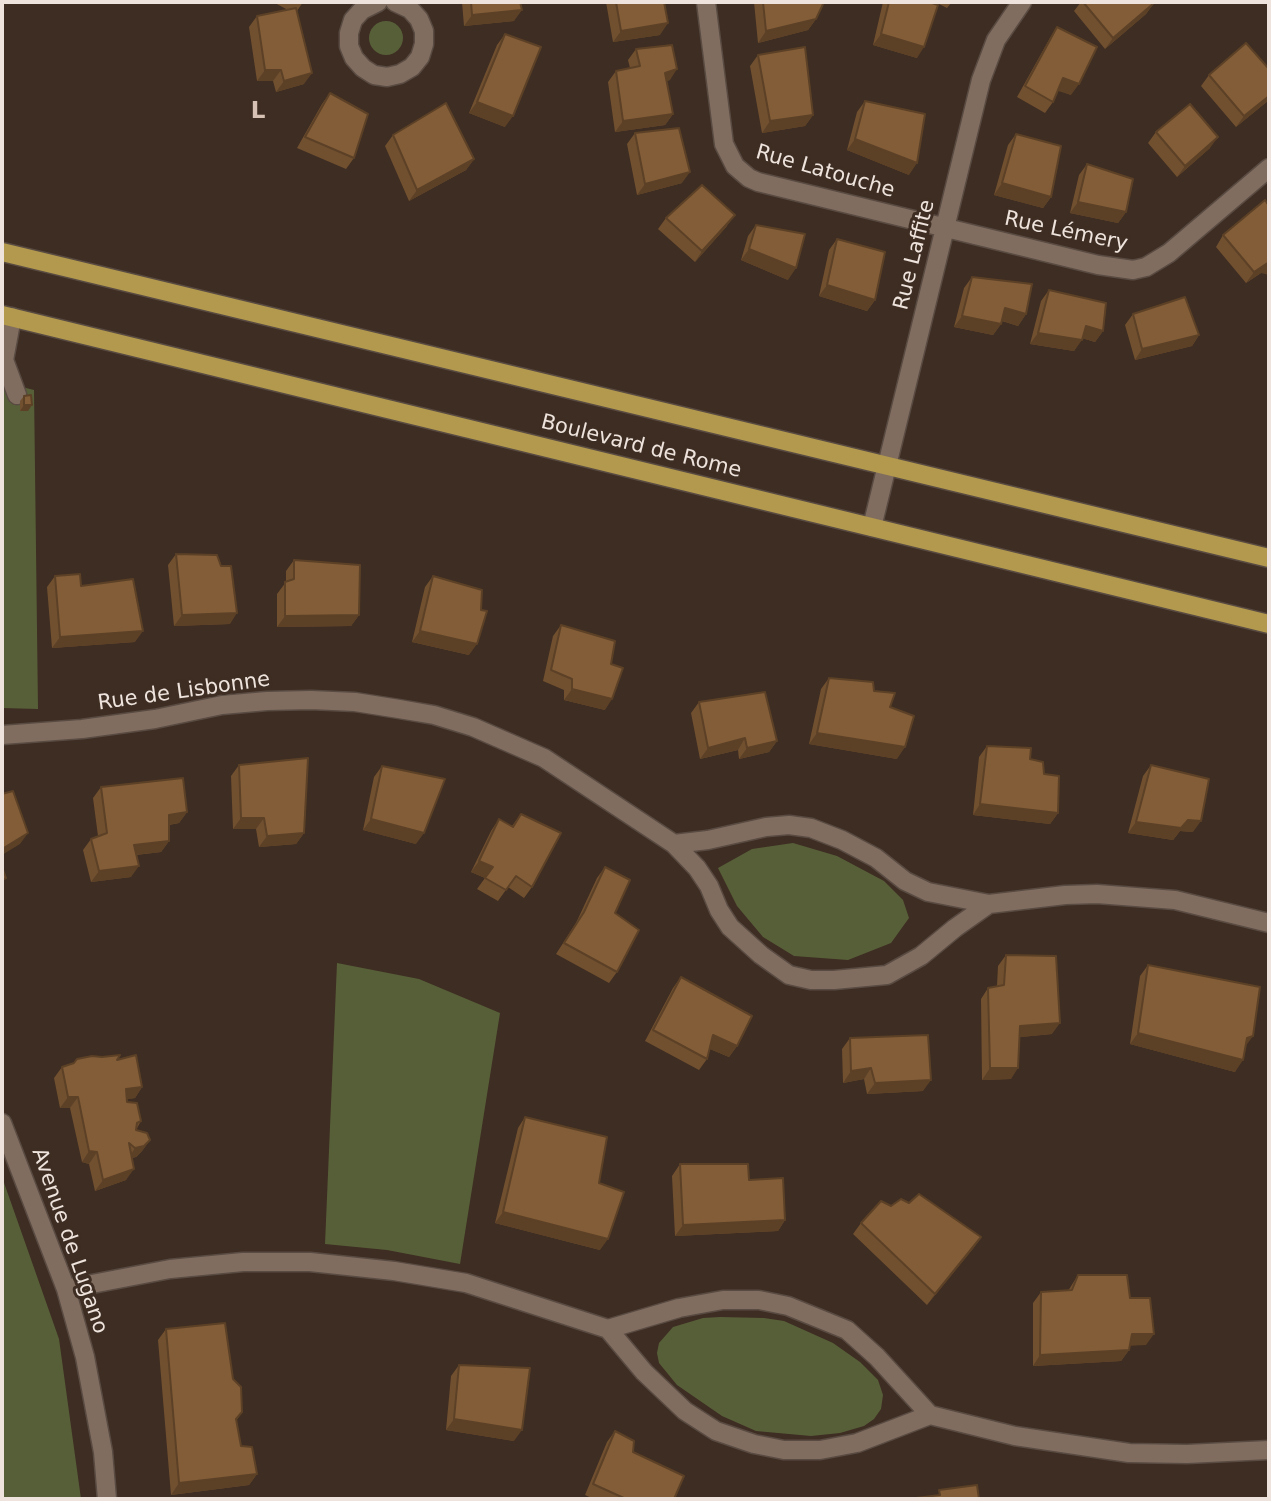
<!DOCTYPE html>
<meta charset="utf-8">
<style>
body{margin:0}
#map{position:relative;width:1271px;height:1501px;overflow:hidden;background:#3e2d22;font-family:"DejaVu Sans",sans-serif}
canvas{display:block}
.frame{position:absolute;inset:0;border:4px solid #eee4dd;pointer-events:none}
</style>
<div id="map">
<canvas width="1271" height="1501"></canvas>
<div class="frame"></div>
</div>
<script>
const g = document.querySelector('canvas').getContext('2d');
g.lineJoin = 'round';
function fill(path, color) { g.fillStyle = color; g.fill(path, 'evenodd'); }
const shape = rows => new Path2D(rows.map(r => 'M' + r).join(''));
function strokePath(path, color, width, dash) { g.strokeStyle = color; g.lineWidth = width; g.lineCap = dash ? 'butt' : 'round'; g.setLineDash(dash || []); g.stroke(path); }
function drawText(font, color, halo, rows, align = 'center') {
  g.font = font + ' "DejaVu Sans",sans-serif'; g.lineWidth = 6; g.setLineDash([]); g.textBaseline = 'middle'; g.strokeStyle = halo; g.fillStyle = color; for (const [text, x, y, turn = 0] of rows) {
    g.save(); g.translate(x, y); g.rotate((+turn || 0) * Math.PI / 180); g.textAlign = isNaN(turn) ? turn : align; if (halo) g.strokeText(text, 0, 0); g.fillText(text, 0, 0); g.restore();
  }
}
fill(shape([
 '369 38a17 17 0 1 1 34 0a17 17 0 1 1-34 0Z',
 [2,382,34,390,38,709,2,708],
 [793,843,837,856,884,881,903,900,909,918,891,943,848,960,794,956,763,937,737,906,718,868,752,849],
 [337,963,419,979,500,1013,460,1264,387,1250,325,1244],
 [2,1177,59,1339,81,1499,2,1499],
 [720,1317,764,1318,784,1321,833,1343,860,1362,878,1380,883,1395,881,1409,874,1419,864,1426,840,1433,811,1436,756,1431,722,1416,677,1385,659,1363,657,1353,659,1343,673,1327,703,1318]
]), '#575f39');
const minor = shape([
 [378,2,362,10,353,20,349,33,349,46,354,58,363,68,374,75,387,77,400,74,412,67,420,57,424,44,424,31,419,19,410,9,395,2],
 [706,2,724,144,735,166,749,178,758,182,1098,265,1133,270,1146,267,1169,253,1269,168],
 [12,317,4,360,17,395],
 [872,527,981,80,996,40,1022,2],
 [2,735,82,729,155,719,222,705,267,701,311,700,355,702,399,709,434,715,473,727,544,758,674,844,697,868,709,886,719,910,730,927,761,955,789,975,811,980,834,980,887,975,921,956,955,928,989,904],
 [674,844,708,840,766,827,789,825,811,828,842,840,876,858,905,881,928,892,989,904,1065,895,1097,894,1175,900,1269,923],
 [2,1123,66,1289,85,1357,103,1452,107,1499],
 [66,1289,170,1269,243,1262,310,1262,394,1271,466,1283,608,1329,644,1372,685,1411,716,1431,754,1444,784,1450,820,1450,857,1443,930,1415],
 [608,1329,679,1308,723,1300,759,1300,788,1306,847,1330,877,1357,930,1415,1015,1436,1129,1453,1187,1454,1269,1450]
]);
const major = shape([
 [2,252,1269,558],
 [2,315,1269,624]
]);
strokePath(minor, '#594b42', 21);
strokePath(major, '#594b42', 21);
strokePath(minor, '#806d60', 18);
strokePath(major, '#b2994d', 18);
fill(shape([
 [273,2,303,2,297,11,304,84,276,92,273,81,257,81,249,27,257,16,288,10],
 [462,2,520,2,514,21,464,26],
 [606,2,664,2,660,35,613,42],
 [754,2,824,2,816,19,808,30,758,43],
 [883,2,929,2,917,58,873,45],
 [935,2,952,2,947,8],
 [1081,2,1153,2,1154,3,1146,14,1105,49,1074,11],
 [1057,27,1071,95,1058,90,1053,102,1045,113,1017,97,1050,38],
 [505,34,505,127,469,113,497,45],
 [636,49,670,80,666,81,673,114,665,125,615,132,608,82,616,71,630,68,628,60],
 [758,55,813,115,805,126,762,133,750,66],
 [1269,69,1269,100,1236,127,1201,86,1209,75],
 [330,93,354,158,346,169,297,148,322,104],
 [865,101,909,175,847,150,857,112],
 [1156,132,1210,148,1177,177,1148,143],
 [635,133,682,183,637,195,627,144],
 [1016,134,1051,197,1043,208,994,195,1008,145],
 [393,135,474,159,466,170,409,201,385,146],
 [1087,164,1126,212,1118,223,1070,213,1079,175],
 [666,218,727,226,695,262,658,229],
 [756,225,788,280,741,260,748,236],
 [1223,235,1261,273,1246,283,1216,247],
 [837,239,875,300,867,311,819,296,829,250],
 [972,277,1026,314,1018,326,1002,321,1001,324,993,335,954,327,964,288],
 [1049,290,1103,331,1095,342,1082,338,1074,351,1030,344,1041,301],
 [1133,314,1199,335,1192,346,1135,360,1125,325],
 [24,396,28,411,20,411,20,401],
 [176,554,230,624,174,626,168,565],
 [294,560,359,615,351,626,277,627,277,594,286,582,286,571],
 [55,576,135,642,52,648,47,587],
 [433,576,469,655,412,642,425,587],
 [561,625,605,710,564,700,564,690,543,681,553,636],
 [829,678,874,691,890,707,897,759,809,744,821,689],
 [699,702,777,741,769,752,739,759,738,750,700,759,691,713],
 [987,746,1044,774,1058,813,1050,824,973,815,979,757],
 [239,765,304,833,296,844,259,847,256,829,233,829,231,776],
 [1151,765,1193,832,1180,831,1173,840,1128,833,1143,776],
 [382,766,416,844,363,830,374,777],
 [101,787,187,812,179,823,169,825,169,841,161,852,136,855,131,877,91,882,83,850,91,839,98,836,93,798],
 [521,814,532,887,524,898,508,887,498,901,477,889,485,878,471,872,491,831,499,819,512,826],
 [605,867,617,972,609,983,556,954,576,923,597,878],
 [1006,955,1052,1034,1020,1037,1011,1079,982,1080,981,999,988,988,997,986,998,966],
 [1148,965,1245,1047,1235,1072,1130,1044,1140,976],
 [681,977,737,1046,729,1057,710,1049,707,1059,699,1070,645,1041,673,988],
 [850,1038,923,1091,867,1094,864,1079,843,1083,842,1049],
 [117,1060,142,1087,135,1098,127,1099,127,1102,141,1121,136,1130,150,1140,142,1151,136,1157,132,1158,126,1180,95,1191,89,1164,82,1162,70,1108,60,1108,54,1078,62,1067],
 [525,1117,599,1183,600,1250,495,1223,518,1128],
 [680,1164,749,1180,785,1220,778,1231,675,1236,672,1176],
 [891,1206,981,1237,927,1305,853,1234,861,1223],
 [1078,1275,1130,1298,1146,1345,1130,1345,1129,1350,1121,1361,1033,1366,1033,1303,1041,1292,1068,1291],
 [166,1329,233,1379,242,1412,236,1421,241,1446,257,1474,249,1485,171,1495,158,1340],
 [459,1365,514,1441,446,1430,451,1376],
 [615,1431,633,1452,674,1499,594,1499,585,1495,607,1442]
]), '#715030');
fill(shape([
 [1154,3,1146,14,1105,49,1113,38],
 [522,10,514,21,464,26,472,15],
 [816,19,808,30,758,43,766,31],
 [668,23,660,35,613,42,621,31],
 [881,34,924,47,917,58,873,45],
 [677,69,670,80,657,84,665,73],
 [265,70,281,70,273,81,257,81],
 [312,73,304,84,276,92,284,81],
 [1063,78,1079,84,1071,95,1055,90],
 [1269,96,1269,100,1236,127,1244,116],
 [477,102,513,116,505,127,469,113],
 [673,114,665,125,615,132,623,121],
 [813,115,805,126,762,133,770,121],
 [1218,137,1210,148,1177,177,1185,166],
 [855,139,917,163,909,175,847,150],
 [474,159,466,170,409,201,417,190],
 [690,172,682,183,637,195,645,184],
 [1002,183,1051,197,1043,208,994,195],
 [1078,202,1126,212,1118,223,1070,213],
 [735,215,727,226,695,262,702,251],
 [749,249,796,268,788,280,741,260],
 [1269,262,1269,275,1261,273,1246,283,1254,272],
 [827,285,875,300,867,311,819,296],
 [1005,308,1026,314,1018,326,997,319],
 [962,316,1001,324,993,335,954,327],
 [1086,326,1103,331,1095,342,1078,337],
 [1038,333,1082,340,1074,351,1030,344],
 [1199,335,1192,346,1135,360,1142,349],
 [24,405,32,405,28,411,20,411],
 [237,613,230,624,174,626,182,615],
 [359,615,351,626,277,627,285,616],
 [143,631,135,642,52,648,60,637],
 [420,631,477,644,469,655,412,642],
 [572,689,612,699,605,710,564,700],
 [817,733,905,747,897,759,809,744],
 [745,738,738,750,700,759,708,748],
 [777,741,769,752,739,759,747,748],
 [980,804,1058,813,1050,824,973,815],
 [187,812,179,823,161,826,169,815],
 [241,818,264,818,256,829,233,829],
 [371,819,424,833,416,844,363,830],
 [1188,820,1201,821,1193,832,1180,831,1173,840,1128,833,1136,822],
 [28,833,20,844,2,855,2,849],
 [304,833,296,844,259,847,267,836],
 [169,841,161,852,126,856,134,845],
 [479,861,493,867,485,878,471,872],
 [139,866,131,877,91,882,99,871],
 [1060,1023,1052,1034,1012,1038,1020,1026],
 [1138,1033,1243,1060,1235,1072,1130,1044],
 [713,1035,737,1046,729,1057,705,1047],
 [1253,1036,1245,1047,1247,1038],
 [871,1068,864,1079,843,1083,851,1071],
 [990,1068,1018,1068,1011,1079,982,1080],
 [931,1080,923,1091,867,1094,875,1083],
 [142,1087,135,1098,118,1101,126,1089],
 [68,1097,78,1097,70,1108,60,1108],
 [150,1140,142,1151,136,1157,128,1159,135,1148],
 [89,1151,97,1152,89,1164,82,1162],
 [134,1169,126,1180,95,1191,103,1180],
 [503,1212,608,1239,600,1250,495,1223],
 [785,1220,778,1231,675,1236,683,1225],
 [981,1237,973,1249,927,1305,935,1294],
 [1132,1334,1154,1334,1146,1345,1125,1346],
 [1129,1350,1121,1361,1033,1366,1040,1355],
 [454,1419,522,1430,514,1441,446,1430],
 [257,1474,249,1485,171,1495,179,1483]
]), '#5c4127');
const building = shape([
 [471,2,520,2,522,10,472,15,471,2],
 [616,2,664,2,668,23,621,31,616,2],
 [763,2,824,2,816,19,766,31,763,2],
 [889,2,929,2,938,5,924,47,881,34,889,2],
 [1083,2,1153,2,1154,3,1113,38,1083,2],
 [296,8,312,73,284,81,281,70,265,70,257,16,296,8],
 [1057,27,1097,47,1079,84,1063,78,1053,102,1025,86,1057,27],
 [505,34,541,47,513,116,477,102,505,34],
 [1246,43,1269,69,1269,96,1244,116,1209,75,1246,43],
 [672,45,677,69,665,73,673,114,623,121,616,71,640,66,636,49,672,45],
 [805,47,813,115,770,121,758,55,805,47],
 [330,93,368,114,354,158,305,137,330,93],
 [865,101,925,114,917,163,855,139,865,101],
 [446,103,474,159,417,190,393,135,446,103],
 [1190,104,1218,137,1185,166,1156,132,1190,104],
 [679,128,690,172,645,184,635,133,679,128],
 [1016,134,1061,146,1051,197,1002,183,1016,134],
 [1087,164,1133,179,1126,212,1078,202,1087,164],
 [702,185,735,215,702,251,666,218,702,185],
 [1265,200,1269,206,1269,262,1254,272,1223,235,1265,200],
 [756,225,805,234,796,268,749,249,756,225],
 [837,239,885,252,875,300,827,285,837,239],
 [972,277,1032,284,1026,314,1005,308,1001,324,962,316,972,277],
 [1049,290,1106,303,1103,331,1086,326,1082,340,1038,333,1049,290],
 [1185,297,1199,335,1142,349,1133,314,1185,297],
 [31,395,32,405,24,405,24,396,31,395],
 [176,554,217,555,221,566,231,566,237,613,182,615,176,554],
 [294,560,360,565,359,615,285,616,285,582,294,579,294,560],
 [80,574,81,586,133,579,143,631,60,637,55,576,80,574],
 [433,576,482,590,481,610,487,611,477,644,420,631,433,576],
 [561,625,615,641,611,664,623,668,612,699,572,689,572,679,551,670,561,625],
 [829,678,873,682,874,691,895,693,890,707,914,716,905,747,817,733,829,678],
 [765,692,777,741,747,748,745,738,708,748,699,702,765,692],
 [987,746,1031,748,1030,759,1043,762,1044,774,1059,776,1058,813,980,804,987,746],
 [308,758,304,833,267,836,264,818,241,818,239,765,308,758],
 [1151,765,1209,779,1201,821,1188,820,1181,828,1136,822,1151,765],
 [382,766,445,779,424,833,371,819,382,766],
 [183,778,187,812,169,815,169,841,134,845,139,866,99,871,91,839,107,833,101,787,183,778],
 [13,791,28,833,2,849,2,794,13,791],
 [521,814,561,833,532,887,516,876,506,890,485,878,493,867,479,861,499,819,513,827,521,814],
 [2,867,6,878,2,880,2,867],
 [605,867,630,880,615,913,639,930,617,972,564,943,584,912,605,867],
 [1006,955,1056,956,1060,1023,1020,1026,1018,1068,990,1068,988,988,1004,985,1006,955],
 [1148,965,1260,987,1253,1036,1247,1038,1243,1060,1138,1033,1148,965],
 [681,977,752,1016,737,1046,713,1035,707,1059,653,1030,681,977],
 [928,1035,931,1080,875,1083,871,1068,851,1071,850,1038,928,1035],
 [120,1055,117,1060,136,1055,142,1087,126,1089,127,1102,137,1103,141,1121,137,1123,136,1130,147,1133,150,1140,144,1146,135,1148,129,1143,134,1169,103,1180,97,1152,89,1151,78,1097,68,1097,62,1067,74,1063,77,1059,92,1056,102,1057,120,1055],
 [525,1117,607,1137,599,1183,624,1192,608,1239,503,1212,525,1117],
 [680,1164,748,1164,749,1180,783,1178,785,1220,683,1225,680,1164],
 [919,1194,981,1237,935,1294,861,1223,881,1201,891,1206,901,1199,909,1203,919,1194],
 [1078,1275,1127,1275,1130,1298,1150,1298,1154,1334,1132,1334,1129,1350,1040,1355,1041,1292,1072,1290,1078,1275],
 [225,1323,233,1379,241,1387,242,1412,236,1419,241,1446,252,1447,257,1474,179,1483,166,1329,225,1323],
 [459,1365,530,1368,522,1430,454,1419,459,1365],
 [615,1431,634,1441,633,1452,684,1476,674,1499,626,1499,593,1484,615,1431],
 [977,1485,979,1499,908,1499,940,1495,939,1490,977,1485]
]);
fill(building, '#835d38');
strokePath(building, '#5c4127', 2);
drawText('21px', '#eee4dd', '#3e2d22', [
 ["Rue Latouche",825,172,16],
 ["Rue Lémery",1066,232,12],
 ["Rue Laffite",915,255,-76],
 ["Boulevard de Rome",641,447,14],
 ["Rue de Lisbonne",184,692,-8],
 ["Avenue de Lugano",69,1241,71]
]);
drawText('bold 23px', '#d6c1b4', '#3e2d22', [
 ["L",258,112]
]);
</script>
